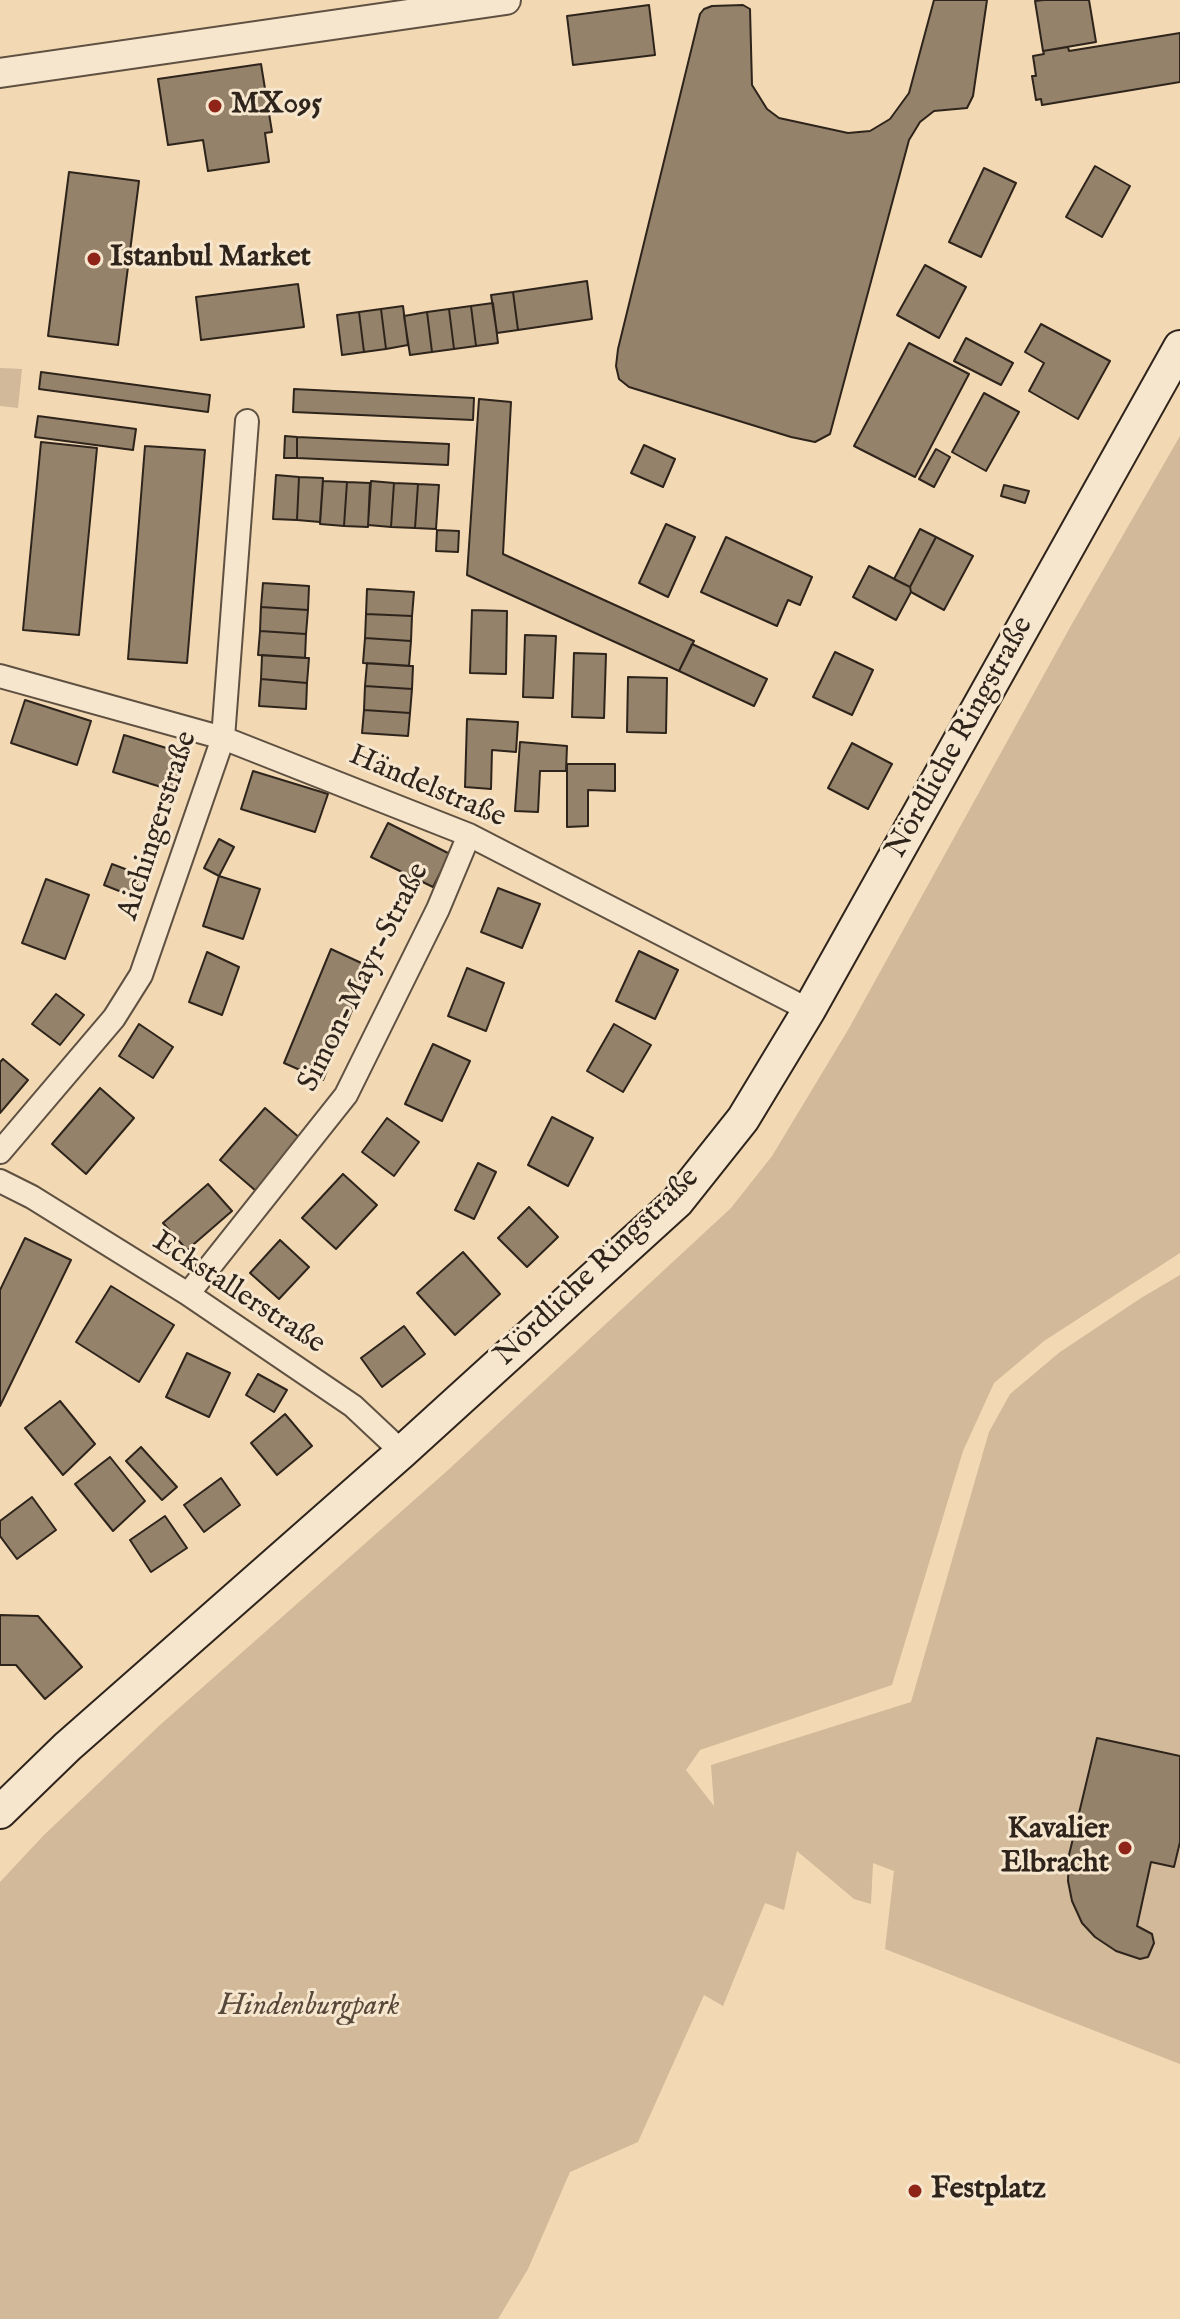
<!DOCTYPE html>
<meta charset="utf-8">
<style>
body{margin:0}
canvas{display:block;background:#f2d8b3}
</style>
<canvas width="1180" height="2319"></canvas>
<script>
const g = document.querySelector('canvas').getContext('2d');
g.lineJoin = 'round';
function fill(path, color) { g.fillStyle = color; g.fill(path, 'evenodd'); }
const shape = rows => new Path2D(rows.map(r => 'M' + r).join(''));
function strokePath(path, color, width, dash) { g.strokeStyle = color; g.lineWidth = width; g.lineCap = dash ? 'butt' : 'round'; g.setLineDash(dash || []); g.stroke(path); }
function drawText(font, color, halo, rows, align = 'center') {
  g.font = font + ' "IM FELL English",serif'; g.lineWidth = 6; g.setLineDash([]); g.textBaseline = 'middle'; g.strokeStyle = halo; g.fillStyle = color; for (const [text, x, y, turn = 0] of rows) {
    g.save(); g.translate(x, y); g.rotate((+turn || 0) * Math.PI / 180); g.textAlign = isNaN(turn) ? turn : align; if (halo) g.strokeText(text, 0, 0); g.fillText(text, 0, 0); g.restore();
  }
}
fill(shape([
 [0,368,22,369,18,408,0,406],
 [1180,436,1180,1253,1044,1341,994,1383,963,1451,892,1685,700,1750,686,1770,714,1806,711,1765,911,1702,989,1432,1010,1394,1060,1352,1141,1298,1180,1275,1180,2064,885,1949,894,1871,873,1863,871,1904,854,1899,797,1851,784,1910,765,1903,723,2006,704,1995,638,2142,570,2172,528,2269,498,2319,0,2319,0,1882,44,1835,160,1725,447,1471,731,1208,772,1156,848,1030,1073,622]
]), '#d1b999');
const building = shape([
 [934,0,987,0,973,96,967,108,934,111,920,122,909,140,830,434,815,442,791,437,629,387,619,379,616,366,618,349,700,14,704,9,712,6,743,5,750,9,752,85,767,109,779,118,848,133,870,131,890,119,909,93,934,0],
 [1044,0,1089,0,1096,42,1043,51,1035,1,1044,0],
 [649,5,655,55,573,65,567,16,649,5],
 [1180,33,1180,82,1042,105,1041,99,1036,100,1032,76,1036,76,1033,56,1044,54,1043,51,1068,47,1069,51,1180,33],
 [261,64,272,132,265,133,269,162,208,171,203,140,168,145,158,79,261,64],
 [1095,166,1130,186,1102,237,1066,217,1095,166],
 [984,168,1016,183,981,257,949,242,984,168],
 [69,172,139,181,118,345,48,336,69,172],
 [925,265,966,287,939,338,897,315,925,265],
 [587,281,592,319,518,330,513,292,587,281],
 [298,284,304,327,201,340,196,297,298,284],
 [513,292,518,330,497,333,491,295,513,292],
 [493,303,498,343,476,346,471,306,493,303],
 [403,306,408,345,386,349,381,309,403,306],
 [471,306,476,346,454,349,449,309,471,306],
 [381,309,386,349,364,352,359,312,381,309],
 [449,309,454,349,432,352,427,312,449,309],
 [359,312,364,352,342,355,337,315,359,312],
 [427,312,432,352,410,355,404,316,427,312],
 [1041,324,1110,361,1078,419,1029,391,1044,363,1025,352,1041,324],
 [966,338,1013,363,1001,385,954,361,966,338],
 [909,343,969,374,915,477,854,446,909,343],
 [41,372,210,395,208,412,39,389,41,372],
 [294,389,474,398,473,420,293,412,294,389],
 [984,393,1019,412,986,471,952,452,984,393],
 [479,399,511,402,503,554,694,641,679,671,467,575,479,399],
 [38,416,136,429,133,450,35,437,38,416],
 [285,436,297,437,297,458,284,458,285,436],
 [297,437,449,444,448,465,297,458,297,437],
 [41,442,97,448,79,635,23,630,41,442],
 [644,445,675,459,663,487,631,473,644,445],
 [145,446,205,450,187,663,128,659,145,446],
 [936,449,950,457,934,487,919,479,936,449],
 [276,475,299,477,297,520,273,519,276,475],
 [299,477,323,478,320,522,297,520,299,477],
 [323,481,347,482,344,526,320,524,323,481],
 [371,481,394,483,391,527,368,525,371,481],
 [347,482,370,483,368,527,344,526,347,482],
 [394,483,418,484,415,528,391,527,394,483],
 [418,484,439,485,436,529,415,528,418,484],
 [1004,485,1029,491,1025,503,1001,496,1004,485],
 [666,524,695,537,668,597,639,583,666,524],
 [920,529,936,537,910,587,894,579,920,529],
 [437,530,459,531,458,552,436,551,437,530],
 [726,537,812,577,800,605,788,600,777,626,701,592,726,537],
 [936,537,973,556,944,610,911,592,910,587,936,537],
 [869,566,910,587,911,592,896,620,853,597,869,566],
 [263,583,309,586,308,610,261,607,263,583],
 [367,589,414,592,412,616,366,614,367,589],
 [261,607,308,610,306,634,260,631,261,607],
 [472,610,507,611,506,674,470,673,472,610],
 [366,614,412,616,411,641,365,638,366,614],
 [260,631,306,634,305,658,258,655,260,631],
 [525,635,556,636,553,698,523,697,525,635],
 [365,638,411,641,409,666,363,663,365,638],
 [692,644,767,679,754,706,679,671,692,644],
 [835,652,873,670,852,715,813,697,835,652],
 [574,653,606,654,604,718,572,717,574,653],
 [262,655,309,658,307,683,261,679,262,655],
 [367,663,413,666,412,689,365,686,367,663],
 [628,677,667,678,666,733,627,732,628,677],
 [261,679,307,683,306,709,259,706,261,679],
 [365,686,412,689,410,713,364,710,365,686],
 [25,700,91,721,77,765,11,743,25,700],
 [364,710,410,713,408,736,362,733,364,710],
 [467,719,518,722,516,752,492,750,491,789,465,787,467,719],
 [124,735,186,754,174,791,113,772,124,735],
 [520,742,567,746,566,771,540,771,538,812,515,811,520,742],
 [852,743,892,764,868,809,828,788,852,743],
 [567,764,615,764,615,791,588,790,588,826,567,827,567,764],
 [253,771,328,794,315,832,241,809,253,771],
 [388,823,450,854,433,887,371,857,388,823],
 [219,839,234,847,219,876,204,868,219,839],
 [112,864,141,875,132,896,104,885,112,864],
 [219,876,260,889,243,939,203,926,219,876],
 [46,879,89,895,65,959,22,943,46,879],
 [498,888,540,904,522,948,481,932,498,888],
 [331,949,370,967,323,1080,284,1063,331,949],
 [639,951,678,970,655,1019,616,1001,639,951],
 [207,952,239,967,222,1015,189,1002,207,952],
 [467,968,504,983,486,1031,448,1016,467,968],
 [56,994,84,1015,60,1045,32,1024,56,994],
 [139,1024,173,1047,153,1078,119,1056,139,1024],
 [614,1024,651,1045,623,1092,587,1071,614,1024],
 [433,1044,470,1061,442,1121,405,1104,433,1044],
 [3,1059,28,1080,0,1113,0,1062,3,1059],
 [100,1088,134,1118,86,1174,52,1144,100,1088],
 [265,1108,301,1139,256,1191,220,1160,265,1108],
 [552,1117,593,1138,568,1186,528,1165,552,1117],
 [387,1118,419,1142,394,1176,362,1152,387,1118],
 [478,1163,496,1172,474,1219,455,1210,478,1163],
 [343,1174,377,1205,336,1249,302,1218,343,1174],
 [208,1184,232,1211,187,1250,163,1223,208,1184],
 [529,1207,558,1237,527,1267,498,1238,529,1207],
 [25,1238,71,1260,0,1406,0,1290,25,1238],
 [280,1240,309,1267,279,1299,250,1273,280,1240],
 [463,1252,500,1294,455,1335,417,1293,463,1252],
 [111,1286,174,1325,139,1382,76,1342,111,1286],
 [404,1326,425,1354,382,1387,361,1358,404,1326],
 [187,1353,230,1373,209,1417,166,1397,187,1353],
 [258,1374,287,1390,274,1412,246,1395,258,1374],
 [60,1401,95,1444,63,1475,25,1428,60,1401],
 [285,1414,312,1446,277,1475,251,1443,285,1414],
 [141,1447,177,1487,162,1500,126,1461,141,1447],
 [110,1457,145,1501,113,1531,75,1484,110,1457],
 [221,1478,240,1505,204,1532,184,1505,221,1478],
 [32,1497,56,1530,17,1559,0,1536,0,1521,32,1497],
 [165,1516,187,1548,151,1572,130,1540,165,1516],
 [0,1615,38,1616,82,1667,45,1699,16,1665,0,1665,0,1615],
 [1097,1738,1180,1756,1180,1842,1174,1867,1151,1862,1137,1926,1152,1934,1154,1943,1148,1957,1140,1959,1116,1951,1095,1937,1082,1923,1072,1901,1068,1881,1069,1855,1097,1738]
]);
fill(building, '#94826a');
strokePath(building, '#2e241b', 2);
const minor = shape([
 [0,676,223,738,469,835,809,1010],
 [0,1152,114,1018,141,975,223,738,247,421],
 [0,1181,32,1197,188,1294,353,1406,402,1452],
 [188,1294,346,1095,438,909,469,835]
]);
const tertiary = shape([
 [0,73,506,0]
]);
const secondary = shape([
 [0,1812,67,1747,402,1452,677,1202,743,1119,809,1010,1180,347]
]);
strokePath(minor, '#5f5141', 26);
strokePath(tertiary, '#5f5141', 32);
strokePath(secondary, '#2e241b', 36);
strokePath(minor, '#f7e6ce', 22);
strokePath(tertiary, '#f7e6ce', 28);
strokePath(secondary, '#f7e6ce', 32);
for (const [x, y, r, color] of [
 [215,106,8,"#8f2418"],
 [94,259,8,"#8f2418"],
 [1125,1848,8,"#8f2418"],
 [915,2191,8,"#8f2418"]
]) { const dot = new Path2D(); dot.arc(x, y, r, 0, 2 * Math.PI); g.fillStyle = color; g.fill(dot); strokePath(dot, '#f7e6ce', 3); }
drawText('bold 30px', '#2e241b', '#f7e6ce', [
 ["MX095",231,106],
 ["Istanbul Market",110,259],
 ["Kavalier",1109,1831,"right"],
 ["Elbracht",1109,1865,"right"],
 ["Festplatz",931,2191]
], 'left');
drawText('30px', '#2e241b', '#f7e6ce', [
 ["Nördliche Ringstraße",961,738,-61],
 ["Händelstraße",427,788,23],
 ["Aichingerstraße",159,826,-72],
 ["Simon-Mayr-Straße",365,978,-63],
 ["Nördliche Ringstraße",598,1268,-44],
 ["Eckstallerstraße",238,1294,33]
]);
drawText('italic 30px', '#57493a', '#f7e6ce', [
 ["Hindenburgpark",309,2008]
]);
</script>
